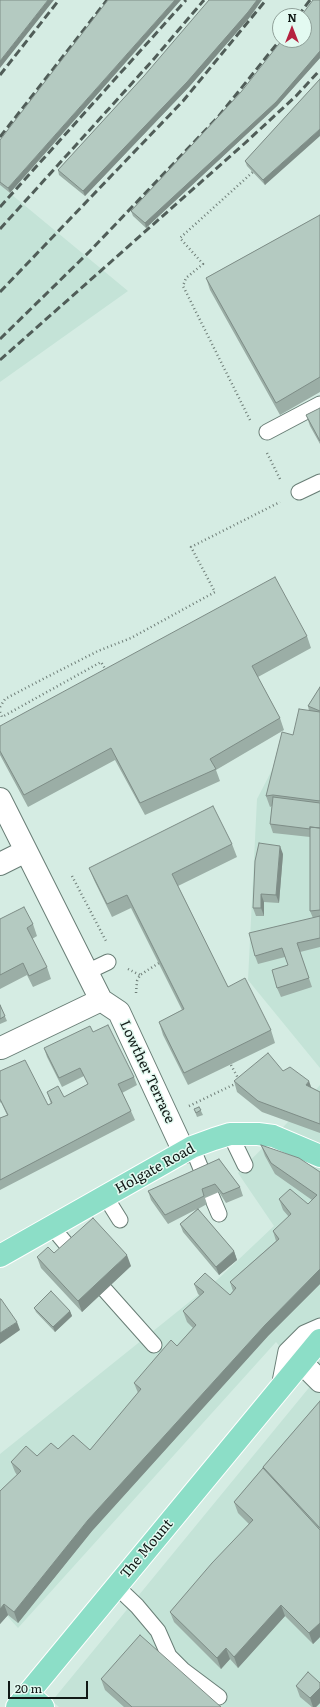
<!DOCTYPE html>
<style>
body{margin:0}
#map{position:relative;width:320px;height:1707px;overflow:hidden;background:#d5ece3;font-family:Literata,serif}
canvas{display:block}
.north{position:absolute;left:272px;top:8px;width:40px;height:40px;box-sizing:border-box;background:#e3faf1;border:1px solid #8fa099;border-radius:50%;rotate:0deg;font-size:11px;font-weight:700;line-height:16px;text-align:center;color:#111916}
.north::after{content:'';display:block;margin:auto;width:14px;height:18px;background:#b52340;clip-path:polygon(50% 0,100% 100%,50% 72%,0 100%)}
.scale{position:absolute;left:8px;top:1681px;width:80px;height:18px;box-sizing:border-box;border:2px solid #111916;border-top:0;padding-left:5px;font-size:12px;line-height:14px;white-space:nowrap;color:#111916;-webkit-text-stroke:3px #e3faf1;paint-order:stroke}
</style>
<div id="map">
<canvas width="320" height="1707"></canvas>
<div class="north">N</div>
<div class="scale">20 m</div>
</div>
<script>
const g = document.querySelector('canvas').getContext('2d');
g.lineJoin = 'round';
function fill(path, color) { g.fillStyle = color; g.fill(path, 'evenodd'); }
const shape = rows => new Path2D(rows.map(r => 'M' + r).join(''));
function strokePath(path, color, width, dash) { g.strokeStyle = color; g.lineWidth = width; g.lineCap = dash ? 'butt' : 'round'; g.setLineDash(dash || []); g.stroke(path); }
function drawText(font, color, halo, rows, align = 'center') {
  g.font = font + ' Literata,serif'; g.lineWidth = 3; g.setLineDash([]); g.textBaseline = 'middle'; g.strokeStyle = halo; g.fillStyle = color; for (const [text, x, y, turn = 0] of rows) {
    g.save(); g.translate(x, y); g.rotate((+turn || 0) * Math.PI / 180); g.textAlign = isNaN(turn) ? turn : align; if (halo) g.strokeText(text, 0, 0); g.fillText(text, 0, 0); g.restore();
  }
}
fill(shape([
 [0,185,128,291,0,382],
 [320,694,320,1068,248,980,257,799,286,743,297,746,303,720],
 [320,1085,320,1707,59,1707,52,1701,312,1384,276,1342,18,1628,0,1608,0,1454,218,1279,274,1226,238,1173,288,1122]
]), '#c4e3d7');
const service = shape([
 [267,432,320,404],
 [299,492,320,482],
 [87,972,108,962],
 [230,1134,245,1165],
 [192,1147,204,1176],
 [211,1195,219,1214],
 [105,1196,120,1220],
 [52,1227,72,1251],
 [105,1290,154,1345],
 [279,1387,286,1351,304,1333,320,1326],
 [116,1586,137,1606,158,1631,169,1656,183,1670,219,1697]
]);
const minor = shape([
 [0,799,101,1000,119,1012,184,1152],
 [0,864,26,851],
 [1,1048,101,1000],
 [302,1363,320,1381]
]);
const primary = shape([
 [0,1256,192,1147,214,1139,230,1134,258,1134,273,1136,320,1156],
 [28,1694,43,1707],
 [17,1707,320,1340]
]);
strokePath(service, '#697e76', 17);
strokePath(minor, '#697e76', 24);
strokePath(primary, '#fff', 24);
strokePath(shape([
 [250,420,183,286,186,278,203,264,180,238,254,171],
 [267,453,281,481],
 [0,707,5,699,43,679,98,651,131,638,215,592,191,547,280,502],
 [0,712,2,717,101,662,107,672],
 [72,876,106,941],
 [128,969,140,975],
 [136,993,137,981,140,975,159,963],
 [231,1065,239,1080],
 [189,1106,237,1083]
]), '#6f7e78', 2.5, [1, 3]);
strokePath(service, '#fff', 15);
strokePath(minor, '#fff', 22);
strokePath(primary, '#8cdec7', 22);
strokePath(shape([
 [298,16,310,0],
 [0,75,59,0],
 [0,137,107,0],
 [0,207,186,0],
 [0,229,153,60,204,0],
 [0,292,183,101,266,0],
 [0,339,90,251,218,117,280,40],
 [0,360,244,144,296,96,320,70]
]), '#505d58', 3, [8, 4]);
fill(shape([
 [320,0,320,58,277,106,146,228,133,216,131,211,241,92],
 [250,17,189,87,85,196,59,175,58,170,144,76],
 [320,79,265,185,247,166,245,161],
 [0,140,10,193,0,185],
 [320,215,320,392,280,415,210,290,206,278],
 [320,408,320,444,310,426,306,415],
 [307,636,311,648,258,677,280,718,284,730,216,770,220,781,145,815,115,760,28,807,0,755,0,726],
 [320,687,320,947,300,952,312,987,281,997,277,988,288,965,285,957,258,964,255,956,313,918,310,911,310,837,273,833,270,824,272,806,270,807,266,796,293,735,309,711,308,706],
 [232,844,237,857,178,886,228,987,271,1030,275,1043,188,1085,163,1035,159,1022,182,1010,131,908,112,917,94,880,89,868],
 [283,854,279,903,264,902,264,916,256,916,253,908],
 [0,919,33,924,37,936,32,939,47,967,51,979,33,987,27,975,0,989],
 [0,1005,7,1021,0,1024],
 [93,1032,134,1077,137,1085,122,1093,131,1111,135,1120,0,1190,0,1118,7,1115,1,1102,0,1103,0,1071,48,1105,51,1104,47,1092,64,1097,88,1084,84,1076,62,1087,47,1057,44,1048],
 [283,1071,320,1092,320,1133,262,1112,237,1092,234,1081],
 [199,1107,203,1115,197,1117,194,1109],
 [261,1145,320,1172,320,1284,268,1336,92,1531,18,1623,8,1615,0,1624,0,1491,17,1475,15,1472,11,1462,37,1456,58,1449,90,1450,138,1393,134,1383,177,1346,193,1328,187,1322,183,1311,200,1296,198,1294,194,1284,230,1295,233,1291,230,1282,276,1241,273,1231,289,1217,283,1210,279,1199,308,1204,312,1200,275,1174,265,1156],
 [219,1159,240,1187,243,1196,226,1203,219,1192,205,1198,207,1204,198,1209,234,1251,237,1260,219,1275,183,1232,180,1224,197,1209,168,1224,151,1200,148,1191],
 [54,1253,131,1266,82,1312,41,1268,37,1257],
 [34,1308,70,1311,72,1316,55,1332,36,1312],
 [320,1401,320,1637,313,1644,285,1616,238,1668,230,1659,221,1669,174,1622,170,1612,249,1524,238,1513,234,1502,263,1468,263,1467],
 [101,1679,221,1707,124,1707,105,1690],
 [320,1683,320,1703,316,1707,312,1707,300,1697,296,1686]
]), '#9baea6');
fill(shape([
 [48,0,54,0,0,68,0,61],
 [175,0,181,0,10,193,8,188],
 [257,0,262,0,250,17,189,87,85,196,83,191],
 [320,51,320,58,277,106,146,228,145,223],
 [320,129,320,136,265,185,263,180],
 [280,846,283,854,279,903,276,895],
 [261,894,264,902,264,916,261,908],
 [309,1081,313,1092,306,1085],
 [234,1251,237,1260,219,1275,216,1267],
 [127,1255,131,1266,82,1312,78,1301],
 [320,1269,320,1284,268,1336,92,1531,18,1623,14,1612,88,1520,265,1325],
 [70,1311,72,1316,55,1332,53,1327],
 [17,1322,20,1330,0,1344,0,1333],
 [4,1604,8,1615,0,1624,0,1609],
 [281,1605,285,1616,238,1668,234,1657],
 [320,1623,320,1637,313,1644,309,1633],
 [226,1648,230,1659,221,1669,217,1658],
 [320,1688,320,1703,316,1707,313,1707,310,1698]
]), '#7e8d87');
const building = shape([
 [0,0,48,0,0,61,0,0],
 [108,0,175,0,8,188,0,182,0,140,108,0],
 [209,0,257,0,248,12,187,82,83,191,58,170,144,76,209,0],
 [313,0,320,0,320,51,276,102,145,223,131,211,241,92,282,40,304,40,304,16,301,16,313,0],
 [320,79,320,129,263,180,245,161,320,79],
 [320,215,320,377,276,403,206,278,320,215],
 [320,408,320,441,306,415,320,408],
 [275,577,307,636,252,666,280,718,210,759,216,769,140,803,111,748,24,795,0,751,0,726,275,577],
 [320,687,320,711,308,706,320,687],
 [299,709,320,712,320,801,273,795,266,796,282,732,293,735,299,709],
 [273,797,320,803,320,828,310,827,310,829,270,824,273,797],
 [213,806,232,844,172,874,228,987,245,978,271,1030,184,1073,159,1022,184,1009,127,895,107,904,89,868,213,806],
 [310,827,320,828,320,910,310,911,310,827],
 [259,843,280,846,276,895,261,894,261,908,253,908,255,861,259,843],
 [24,907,33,924,27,928,47,967,29,976,23,963,0,975,0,919,24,907],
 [320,916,320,938,297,943,309,978,277,988,272,970,288,965,282,948,255,956,249,933,320,916],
 [0,1005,5,1016,0,1019,0,1005],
 [108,1025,134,1077,118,1084,131,1111,0,1180,0,1118,8,1115,0,1099,0,1071,25,1060,48,1105,52,1103,47,1092,58,1086,64,1097,88,1084,80,1068,59,1078,44,1048,90,1026,93,1032,108,1025],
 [268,1053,283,1071,290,1067,309,1081,306,1085,320,1092,320,1124,258,1101,234,1081,268,1053],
 [199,1107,201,1110,196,1113,194,1109,199,1107],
 [261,1145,299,1158,320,1172,320,1269,265,1325,88,1520,14,1612,4,1604,0,1609,0,1491,21,1471,11,1462,26,1446,37,1456,51,1443,58,1449,73,1435,90,1450,141,1389,134,1383,171,1340,177,1346,196,1325,183,1311,204,1292,194,1284,205,1273,230,1295,236,1288,230,1282,279,1239,273,1231,291,1214,279,1199,290,1189,308,1204,317,1195,271,1163,261,1145],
 [219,1159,240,1187,223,1194,215,1184,202,1189,204,1196,165,1215,148,1191,219,1159],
 [198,1209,234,1251,216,1267,180,1224,198,1209],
 [93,1218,127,1255,78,1301,37,1257,48,1247,54,1253,93,1218],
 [51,1291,70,1311,53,1327,34,1308,51,1291],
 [0,1299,1,1299,17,1322,0,1333,0,1299],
 [320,1401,320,1528,263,1467,320,1401],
 [263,1468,320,1530,320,1623,309,1633,281,1605,234,1657,226,1648,217,1658,170,1612,212,1563,253,1520,234,1502,263,1468],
 [140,1635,221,1707,132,1707,101,1679,140,1635],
 [308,1672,320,1683,320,1688,310,1698,296,1686,308,1672]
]);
fill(building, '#b4cac1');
strokePath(building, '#7e8d87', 1);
drawText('14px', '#111916', '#e3faf1', [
 ["Lowther Terrace",147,1072,65],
 ["Holgate Road",155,1169,-29],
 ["The Mount",147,1549,-50]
]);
</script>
